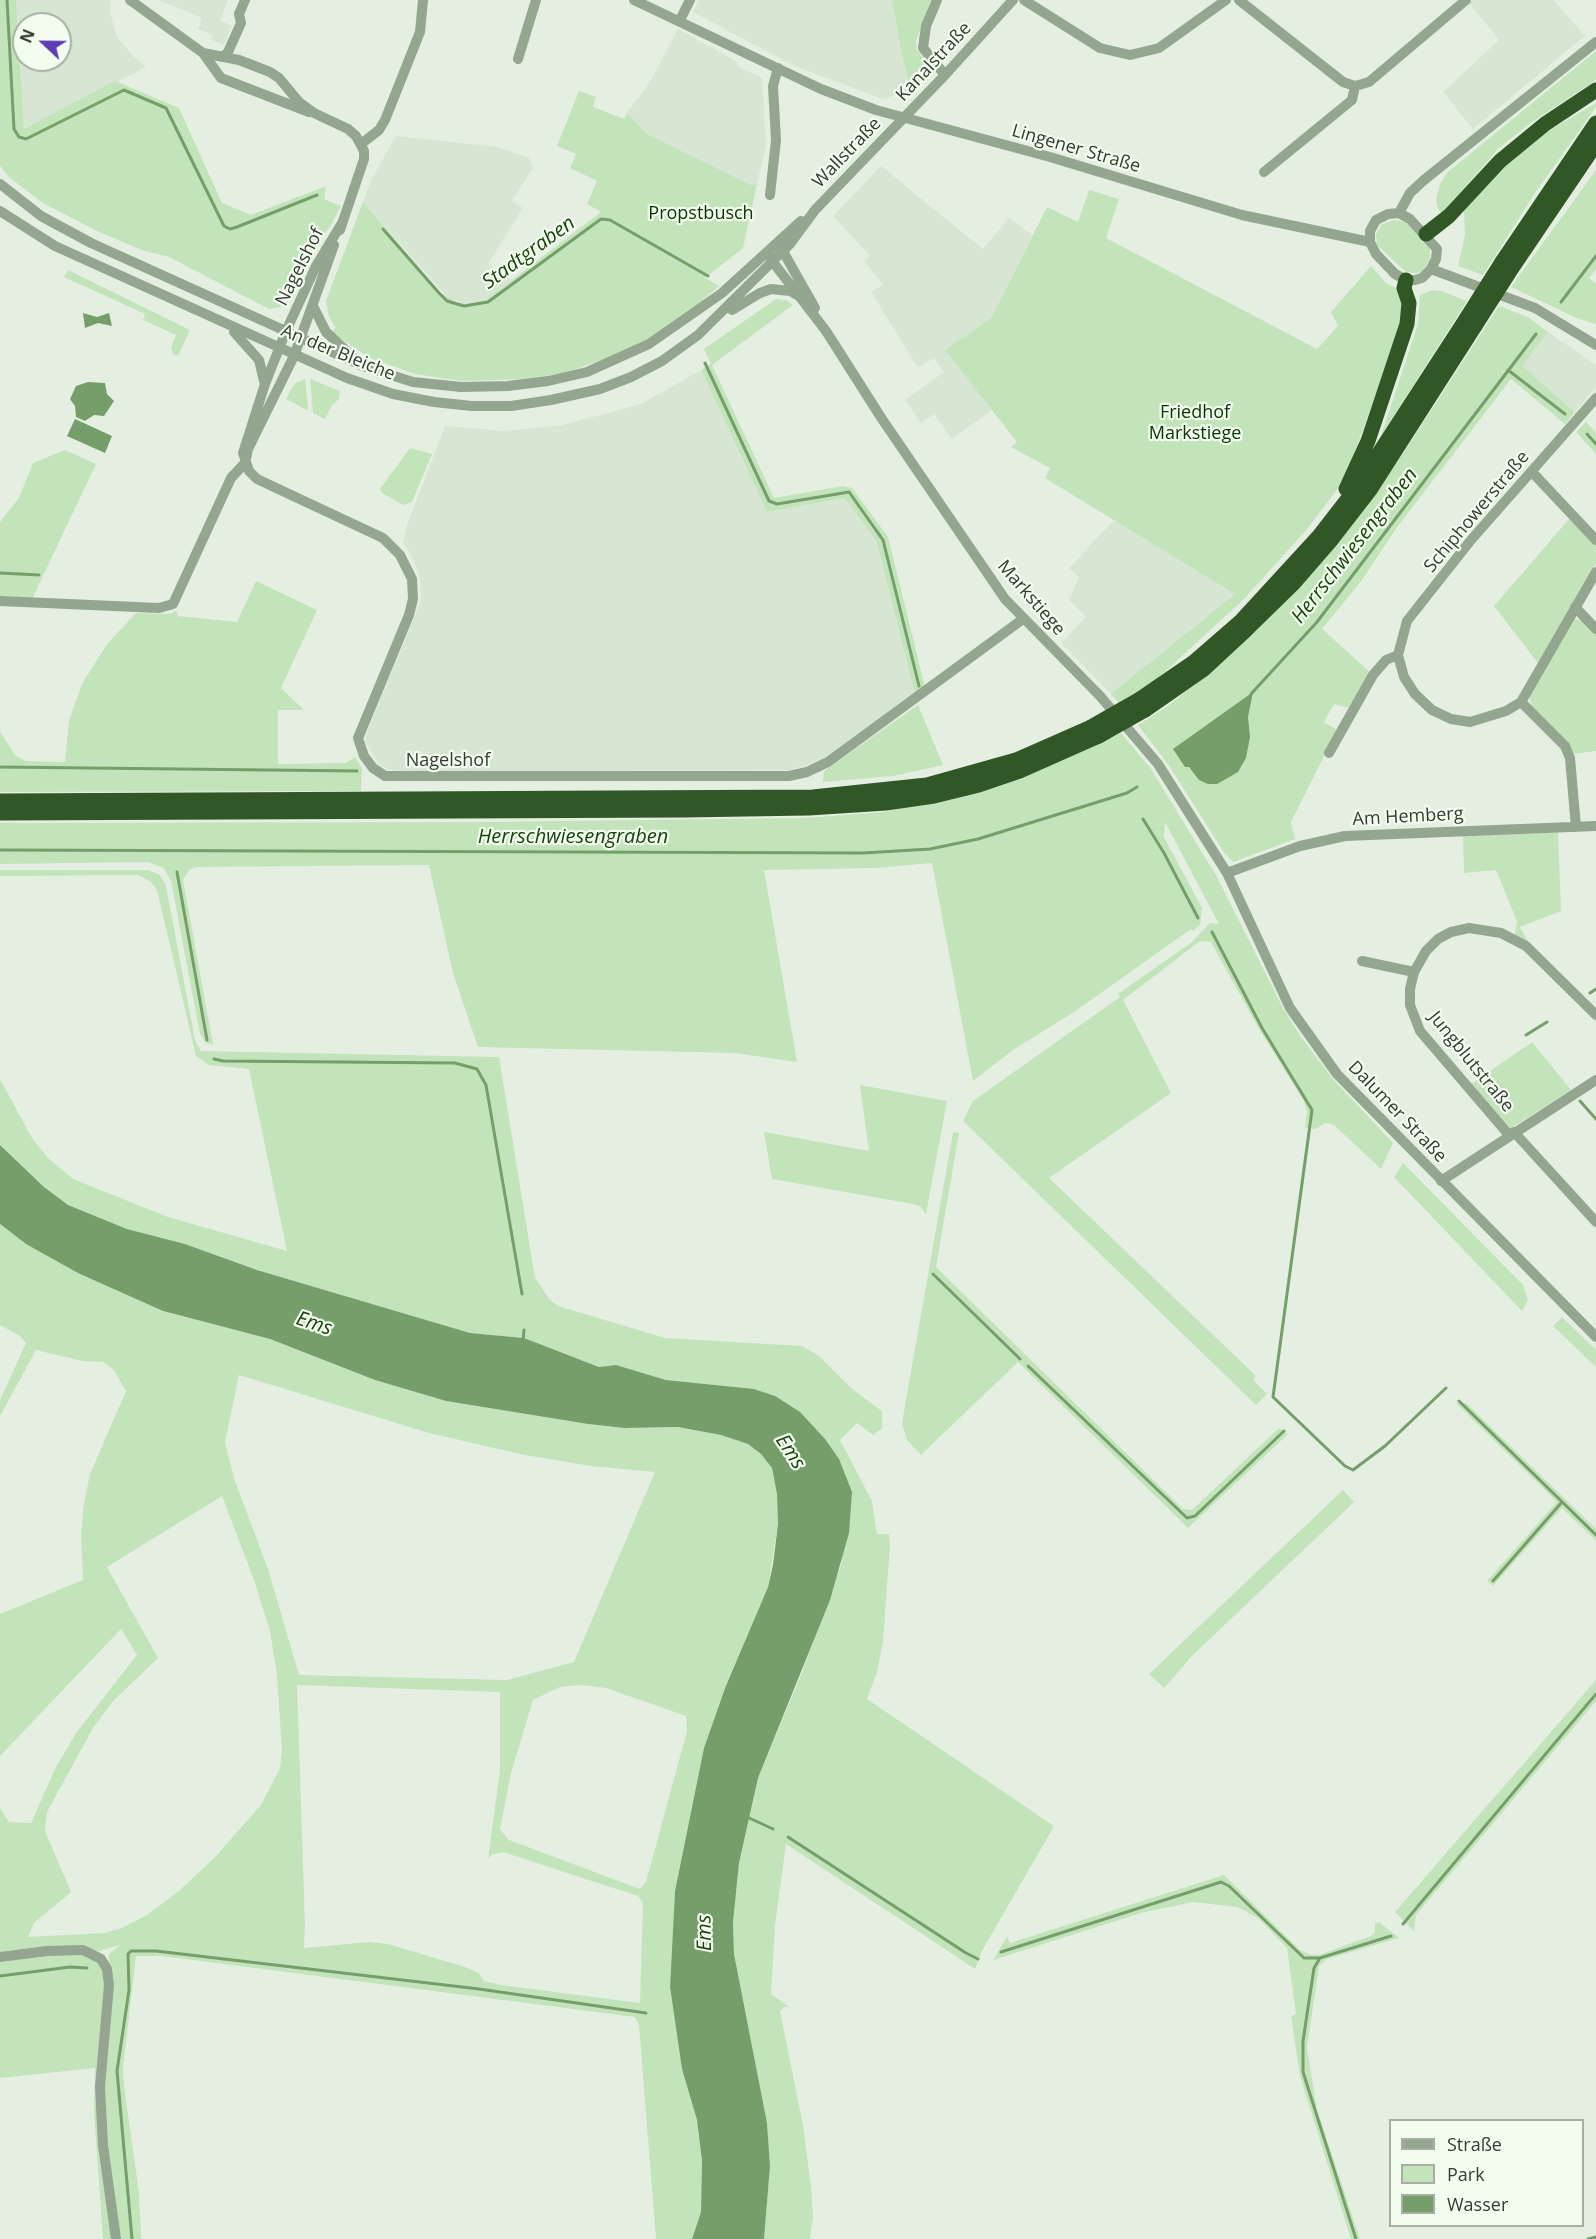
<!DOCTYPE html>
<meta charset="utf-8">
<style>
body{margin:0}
#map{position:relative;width:1596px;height:2239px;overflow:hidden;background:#e4efe2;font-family:"Open Sans",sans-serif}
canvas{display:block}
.legend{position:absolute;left:1389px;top:2119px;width:195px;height:108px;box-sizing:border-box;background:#f2fdef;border:2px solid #a7afa4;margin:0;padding:8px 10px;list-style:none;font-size:18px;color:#363a34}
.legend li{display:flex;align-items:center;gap:12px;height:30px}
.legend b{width:30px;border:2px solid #a7afa4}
.north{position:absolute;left:12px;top:12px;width:60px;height:60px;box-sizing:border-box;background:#f2fdef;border:2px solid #a7afa4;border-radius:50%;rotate:292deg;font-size:16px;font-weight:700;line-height:24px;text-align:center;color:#363a34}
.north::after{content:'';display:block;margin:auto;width:21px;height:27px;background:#5c3db5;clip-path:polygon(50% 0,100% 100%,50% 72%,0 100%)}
</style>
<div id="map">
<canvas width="1596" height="2239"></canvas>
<ul class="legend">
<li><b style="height:8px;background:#94a68f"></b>Straße</li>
<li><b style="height:16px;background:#c3e4ba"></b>Park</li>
<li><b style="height:16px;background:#759e6a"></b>Wasser</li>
</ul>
<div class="north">N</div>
</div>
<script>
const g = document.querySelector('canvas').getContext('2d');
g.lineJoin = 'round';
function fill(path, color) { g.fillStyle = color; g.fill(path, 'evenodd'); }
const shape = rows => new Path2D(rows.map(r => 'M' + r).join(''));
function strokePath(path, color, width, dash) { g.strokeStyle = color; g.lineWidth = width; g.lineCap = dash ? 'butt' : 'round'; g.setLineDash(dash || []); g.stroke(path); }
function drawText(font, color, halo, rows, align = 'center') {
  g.font = font + ' "Open Sans",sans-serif'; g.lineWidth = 4.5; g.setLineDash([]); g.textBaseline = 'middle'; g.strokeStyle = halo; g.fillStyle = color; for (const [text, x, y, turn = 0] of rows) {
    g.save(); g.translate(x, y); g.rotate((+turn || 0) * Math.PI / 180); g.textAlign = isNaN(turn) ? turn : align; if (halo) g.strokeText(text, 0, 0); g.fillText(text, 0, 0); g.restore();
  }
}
fill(shape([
 [16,0,111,0,110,12,117,37,133,56,146,67,24,130],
 [24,24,60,24,60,60,24,60],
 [159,0,228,0,220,20,232,26,224,45,212,40,213,35,198,29,202,18],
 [699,0,892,0,903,61,911,90,883,99,794,66,693,12],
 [1473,0,1554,0,1585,36,1473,129,1443,92,1499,40,1469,3],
 [678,29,736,61,737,66,762,78,766,145,757,184,751,185,646,134,627,113,650,82],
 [396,136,498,147,529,158,533,168,512,201,523,208,488,264,513,280,486,300,469,304,449,299,363,202,371,180],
 [881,166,983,249,1009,218,1032,235,991,318,945,350,992,410,952,439,934,414,921,423,905,400,944,372,934,358,918,368,871,292,883,285,864,261,870,256,833,216],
 [1548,332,1596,365,1596,387,1575,412,1521,366],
 [701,370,767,512,846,498,877,542,915,694,824,760,789,770,401,772,387,769,378,763,366,743,366,734,421,601,420,577,412,557,403,543,407,525,445,426,504,431,563,425,641,404],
 [1114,520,1236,594,1111,694,1061,643,1086,617,1069,600,1079,577,1069,568]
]), '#d7e6d3');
fill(shape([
 [0,0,16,0,24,129,115,81,179,108,222,203,251,215,326,186,324,199,341,206,330,227,306,257,280,307,269,309,169,257,142,250,97,231,43,203,10,178,0,166],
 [892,0,931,0,916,41,917,50,931,68,911,90,903,61],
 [1596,51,1596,80,1532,122,1499,148,1442,213,1438,209,1436,200,1440,184,1448,172],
 [579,91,596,97,593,107,624,119,627,113,647,134,751,185,757,184,743,248,705,278,719,286,696,306,648,339,616,355,567,372,528,379,461,381,415,374,370,358,331,332,336,328,329,317,326,301,363,202,440,292,455,302,469,304,486,300,601,212,587,204,597,181,570,168,576,154,557,146],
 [1596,103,1596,107,1535,193,1483,275,1458,266,1465,235,1464,210,1504,166,1545,133],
 [1596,170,1596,269,1589,278,1596,284,1596,324,1579,319,1511,287],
 [1089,190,1119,199,1106,238,1317,349,1338,326,1331,312,1371,266,1387,284,1399,289,1402,296,1402,321,1345,479,1308,528,1244,599,1158,678,1119,703,1111,694,1235,594,1045,478,1050,468,1011,447,1017,442,945,350,991,318,1047,207,1078,222],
 [1394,220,1406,222,1430,247,1430,260,1423,270,1418,273,1406,272,1377,245,1376,234,1382,224],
 [68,270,190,330,178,356,173,354,171,347,176,335,143,320,145,314,64,277],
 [1432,290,1441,291,1467,301,1381,436,1418,324,1420,295],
 [776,299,786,300,793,305,712,365,774,498,843,486,852,488,888,537,925,687,915,694,877,542,845,498,767,512,701,370,711,364,704,349],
 [1499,306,1528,317,1548,332,1522,366,1575,412,1565,424,1511,379,1398,526,1362,580,1322,629,1370,672,1349,708,1334,704,1324,722,1337,730,1291,822,1295,839,1233,862,1225,854,1168,764,1138,725,1168,706,1236,650,1336,542,1402,455],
 [305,379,308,408,307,410,286,399,294,384],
 [310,379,340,391,339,399,332,405,325,419,313,413],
 [1586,422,1596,433,1596,454,1576,432],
 [410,448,432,454,412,502,403,505,382,493,380,489],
 [65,450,96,464,32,599,0,597,0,522,19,498,33,463],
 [1570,518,1596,546,1596,564,1538,663,1494,606],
 [256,581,317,610,281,688,304,710,278,710,278,764,346,763,355,757,362,768,361,791,0,792,0,732,15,755,26,761,65,762,69,720,83,682,107,644,136,613,170,614,176,611,178,616,237,622],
 [1573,619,1582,620,1596,632,1596,751,1573,754,1532,707,1529,697],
 [918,705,943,765,893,776,823,782,824,771],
 [1121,733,1151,769,1217,877,1284,1010,1299,1034,1332,1078,1393,1143,1381,1169,1334,1125,1325,1123,1316,1129,1305,1128,1307,1112,1304,1101,1259,1029,1211,942,1200,941,1123,1000,1171,1093,1049,1178,1255,1375,1254,1381,1267,1394,1256,1405,963,1121,973,1101,1120,997,1118,994,1192,942,1210,923,1219,924,1165,822,1164,837,1202,908,1200,925,1193,931,1191,929,1074,1012,1013,1050,973,1081,932,863,877,868,764,870,797,1062,735,1053,478,1047,453,973,429,865,197,867,190,869,183,880,213,1045,206,1043,200,1034,171,881,164,868,148,862,0,864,0,823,482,822,803,818,885,812,1017,780],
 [1558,832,1561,911,1520,927,1537,957,1514,938,1517,921,1496,870,1464,873,1463,835],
 [0,870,148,870,160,875,166,886,195,1040,201,1051,499,1057,535,1278,550,1300,558,1306,665,1338,802,1346,819,1356,852,1389,882,1411,882,1428,873,1435,857,1423,840,1440,872,1501,877,1534,889,1534,890,1545,883,1641,877,1672,867,1699,1054,1826,982,1951,975,1969,786,1844,775,1925,771,1994,789,2007,784,2007,780,2011,803,2125,811,2187,813,2217,810,2239,764,2239,770,2166,767,2123,734,1954,733,1922,739,1863,758,1778,801,1675,842,1562,775,1396,754,1389,666,1380,616,1365,599,1367,524,1338,470,1333,257,1270,185,1244,127,1229,68,1205,44,1187,0,1145,0,1079,32,1138,47,1157,73,1179,168,1217,287,1251,249,1069,209,1065,196,1056,157,890,151,882,138,875,0,876],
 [1532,1042,1571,1090,1505,1132,1467,1087],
 [860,1085,947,1101,926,1214,920,1206,913,1204,772,1179,764,1132,869,1151],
 [953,1132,959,1133,936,1267,1183,1509,1192,1510,1279,1428,1288,1434,1188,1528,1018,1362,921,1455,907,1440,902,1423],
 [1403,1163,1523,1285,1528,1300,1522,1311,1394,1177],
 [0,1224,26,1244,162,1311,270,1339,375,1380,446,1401,588,1424,624,1428,678,1427,721,1435,748,1444,761,1454,772,1468,777,1494,778,1524,768,1587,725,1687,704,1748,675,1891,670,1987,682,2069,697,2120,702,2161,701,2212,692,2239,656,2239,639,2025,635,2017,162,1956,136,1956,123,2067,124,2086,139,2193,141,2239,103,2239,94,2112,95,2068,0,2078,0,1808,9,1822,31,1823,55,1769,76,1733,137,1655,121,1629,0,1756,0,1614,83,1580,81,1534,84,1503,90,1474,126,1391,114,1370,103,1362,83,1361,36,1350,0,1416,0,1400,26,1343,20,1336,0,1325],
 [239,1375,429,1433,525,1455,591,1466,655,1472,574,1662,507,1680,299,1675,268,1569,234,1478,225,1442],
 [222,1496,254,1580,270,1631,277,1675,282,1751,280,1768,261,1805,216,1856,179,1891,147,1915,122,1928,104,1933,28,1937,34,1923,71,1892,45,1831,47,1812,93,1728,113,1701,158,1658,107,1567],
 [297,1685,500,1692,500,1771,488,1859,491,1855,503,1852,638,1896,643,1903,640,2003,501,1985,484,1981,479,1973,465,1967,388,1944,369,1942,304,1948,305,1925],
 [581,1685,606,1688,686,1716,687,1731,646,1882,640,1889,509,1840,500,1829,511,1773,533,1700,560,1687],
 [120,1945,110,1953,107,1968,92,1953],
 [1562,1317,1596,1350,1596,1367,1553,1326],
 [1456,1403,1466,1403,1596,1529,1596,1541,1562,1508,1493,1586,1487,1581,1557,1502],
 [1343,1490,1354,1502,1193,1655,1164,1688,1149,1674],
 [1596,1680,1596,1701,1416,1915,1414,1931,1395,1912],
 [1224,1875,1300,1950,1311,1955,1319,1955,1371,1936,1375,1932,1375,1924,1379,1922,1399,1938,1327,1959,1319,1966,1307,2048,1317,2110,1360,2239,1351,2239,1300,2076,1291,2016,1296,2014,1287,1948,1258,1918,1237,1907,1193,1902,1141,1913,993,1960,1007,1937,1010,1943]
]), '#c3e4ba');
fill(shape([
 [83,313,97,317,109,313,112,326,98,323,85,328],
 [88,382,105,383,107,394,114,401,104,416,94,415,85,421,76,417,75,406,70,399,76,386],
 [75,419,112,436,105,453,67,436],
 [1253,692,1248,717,1250,737,1246,758,1238,772,1217,784,1208,784,1199,780,1189,767,1185,767,1173,749],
 [0,1145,44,1187,68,1205,127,1229,185,1244,257,1270,470,1333,524,1338,599,1367,616,1365,666,1380,754,1389,775,1396,800,1412,825,1439,839,1459,852,1492,849,1533,830,1600,758,1778,739,1863,733,1922,734,1954,767,2123,770,2166,764,2239,692,2239,701,2212,702,2161,697,2120,682,2069,670,1987,675,1891,704,1748,725,1688,768,1587,773,1565,778,1524,777,1494,772,1468,761,1454,748,1444,721,1435,678,1427,624,1428,588,1424,446,1401,375,1380,270,1339,163,1311,78,1273,26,1244,0,1224]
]), '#759e6a');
strokePath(shape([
 [7,0,14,129,19,137,26,139,124,90,166,108,224,226,230,229,237,227,317,195],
 [383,229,439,293,447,301,464,306,488,302,601,219,610,220,708,276],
 [1561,302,1596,256],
 [705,363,769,501,777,504,849,492,883,540,919,686],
 [1508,370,1565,414],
 [1587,434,1596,444],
 [0,573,39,575],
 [1251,694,1317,622,1536,334],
 [0,767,357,771],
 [1143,819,1164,853,1198,918],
 [0,850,863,853,930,849,978,839,1127,793,1137,787],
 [177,872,207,1040],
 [1212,932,1262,1028,1312,1110,1273,1397,1345,1466,1353,1470,1385,1446,1446,1388],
 [1590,993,1596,989],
 [1526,1035,1547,1022],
 [214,1059,223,1061,455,1063,477,1069,486,1085,522,1294],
 [1580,1101,1596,1119],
 [933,1274,1020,1359],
 [523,1342,524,1330],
 [1028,1366,1187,1518,1195,1516,1284,1431],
 [1459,1401,1596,1535],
 [1493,1581,1562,1502],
 [747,1817,773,1829],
 [788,1837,966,1953,978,1959],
 [1403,1924,1596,1694],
 [1001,1952,1221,1882,1229,1886,1304,1958,1320,1958,1391,1936],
 [1320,1958,1314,1968,1303,2041,1303,2072,1356,2239],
 [0,1976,70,1967,87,1968],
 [132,2239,117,2071,129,1990,128,1954,131,1951,156,1951,479,1989,646,2013],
 [1588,2239,1596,2237]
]), '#759e6a', 3);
strokePath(shape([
 [130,0,203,53,221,78,309,112],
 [634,0,821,89,876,110,1050,157,1242,215,1370,242],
 [937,0,926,26,923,48,945,75],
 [1024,0,1100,48,1130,55,1159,48,1226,0],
 [1239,0,1343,82,1355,86,1369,82,1466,0],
 [680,20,690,0],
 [203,53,239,60,270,72,279,78,299,102,314,113,348,129,356,136,364,151,364,159,340,230],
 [223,57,228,52,241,23,239,14,245,0],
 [518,59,536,0],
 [361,144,379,130,385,120,420,32,423,0],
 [1264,172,1352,100,1355,86],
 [0,184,41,216,91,243,363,366,413,382,461,387,508,386,548,381,587,372,649,344,722,293,801,221],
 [770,195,776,140,773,86,778,68],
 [0,211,55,246,347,378,393,394,434,402,472,406,511,406,551,400,600,389,631,377,662,361,698,335,790,244,815,210,945,75,1013,0],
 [1399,213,1410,193,1424,180,1596,42],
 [1399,213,1410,219,1437,249,1436,259,1431,269,1422,278,1415,280,1406,280,1395,274,1376,254,1370,242,1370,231,1376,220,1388,214,1399,213],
 [342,223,316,266,286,331,265,384,243,453,249,471,257,479,383,538,400,555,412,579,413,599,409,615,358,738,364,756,373,768,385,776,789,776,807,772,828,762,1023,619],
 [780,246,815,308],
 [766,253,826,331,882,419,1005,599,1100,696,1158,764,1227,873,1290,1008,1337,1074,1596,1337],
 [1431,269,1535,308,1596,345],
 [313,306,326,332,354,358],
 [732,310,760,293,771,289,790,291,797,295],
 [234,332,259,360,264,381],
 [1596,398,1471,540,1407,621,1398,655,1404,677,1415,694,1432,710,1451,719,1470,722,1506,711,1521,702,1596,572],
 [1532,472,1596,540],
 [0,601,159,608,173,604,231,478,245,463,248,449,294,356,334,245],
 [1575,607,1596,629],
 [1521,702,1565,746,1570,758,1576,827],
 [1329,753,1373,675,1386,660,1398,655],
 [1227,873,1300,846,1345,836,1596,826],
 [1362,961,1414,972],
 [1514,1132,1596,1222],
 [1509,1135,1420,1031,1410,1005,1410,989,1414,972,1426,951,1438,939,1451,932,1469,928,1501,933,1526,946,1596,1015],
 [1441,1181,1596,1080],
 [0,1957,47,1951,83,1950,101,1959,107,1969,109,1985,100,2087,103,2145,116,2239]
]), '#94a68f', 10);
strokePath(shape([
 [1426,234,1449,216,1500,161,1545,124,1596,90],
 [1502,262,1596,123],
 [1512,268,1596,144],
 [1346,489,1368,441,1407,324,1409,303,1404,288,1406,280],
 [1140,699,1194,662,1240,622,1319,536,1357,487,1466,319],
 [1145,710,1204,669,1246,630,1293,584,1332,539,1370,490,1475,326],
 [0,801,813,797,927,785,1016,760,1091,727],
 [0,813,684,810,809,808,886,803,934,796,979,785,1020,771,1099,736]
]), '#315727', 15);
strokePath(shape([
 [1466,319,1502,262],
 [1475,326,1512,268],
 [1091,727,1140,699],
 [1099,736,1145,710]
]), '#315727', 15);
drawText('18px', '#363a34', '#f2fdef', [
 ["Kanalstraße",934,62,-47],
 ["Lingener Straße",1076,149,16],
 ["Wallstraße",847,153,-46],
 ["Nagelshof",300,267,-63],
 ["An der Bleiche",338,353,22],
 ["Schiphowerstraße",1477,512,-50],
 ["Markstiege",1031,598,49],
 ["Nagelshof",448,761],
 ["Am Hemberg",1408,817,-3],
 ["Jungblutstraße",1471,1062,51],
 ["Dalumer Straße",1397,1112,46]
]);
drawText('18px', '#0a3400', '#f2fdef', [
 ["Propstbusch",701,214],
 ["Friedhof",1195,413],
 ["Markstiege",1195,434]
]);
drawText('italic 20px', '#1a420c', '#f2fdef', [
 ["Stadtgraben",529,253,-36],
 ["Herrschwiesengraben",1355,546,-52],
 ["Herrschwiesengraben",573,837],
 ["Ems",314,1324,18],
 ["Ems",790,1452,57],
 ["Ems",705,1933,-91]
]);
</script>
